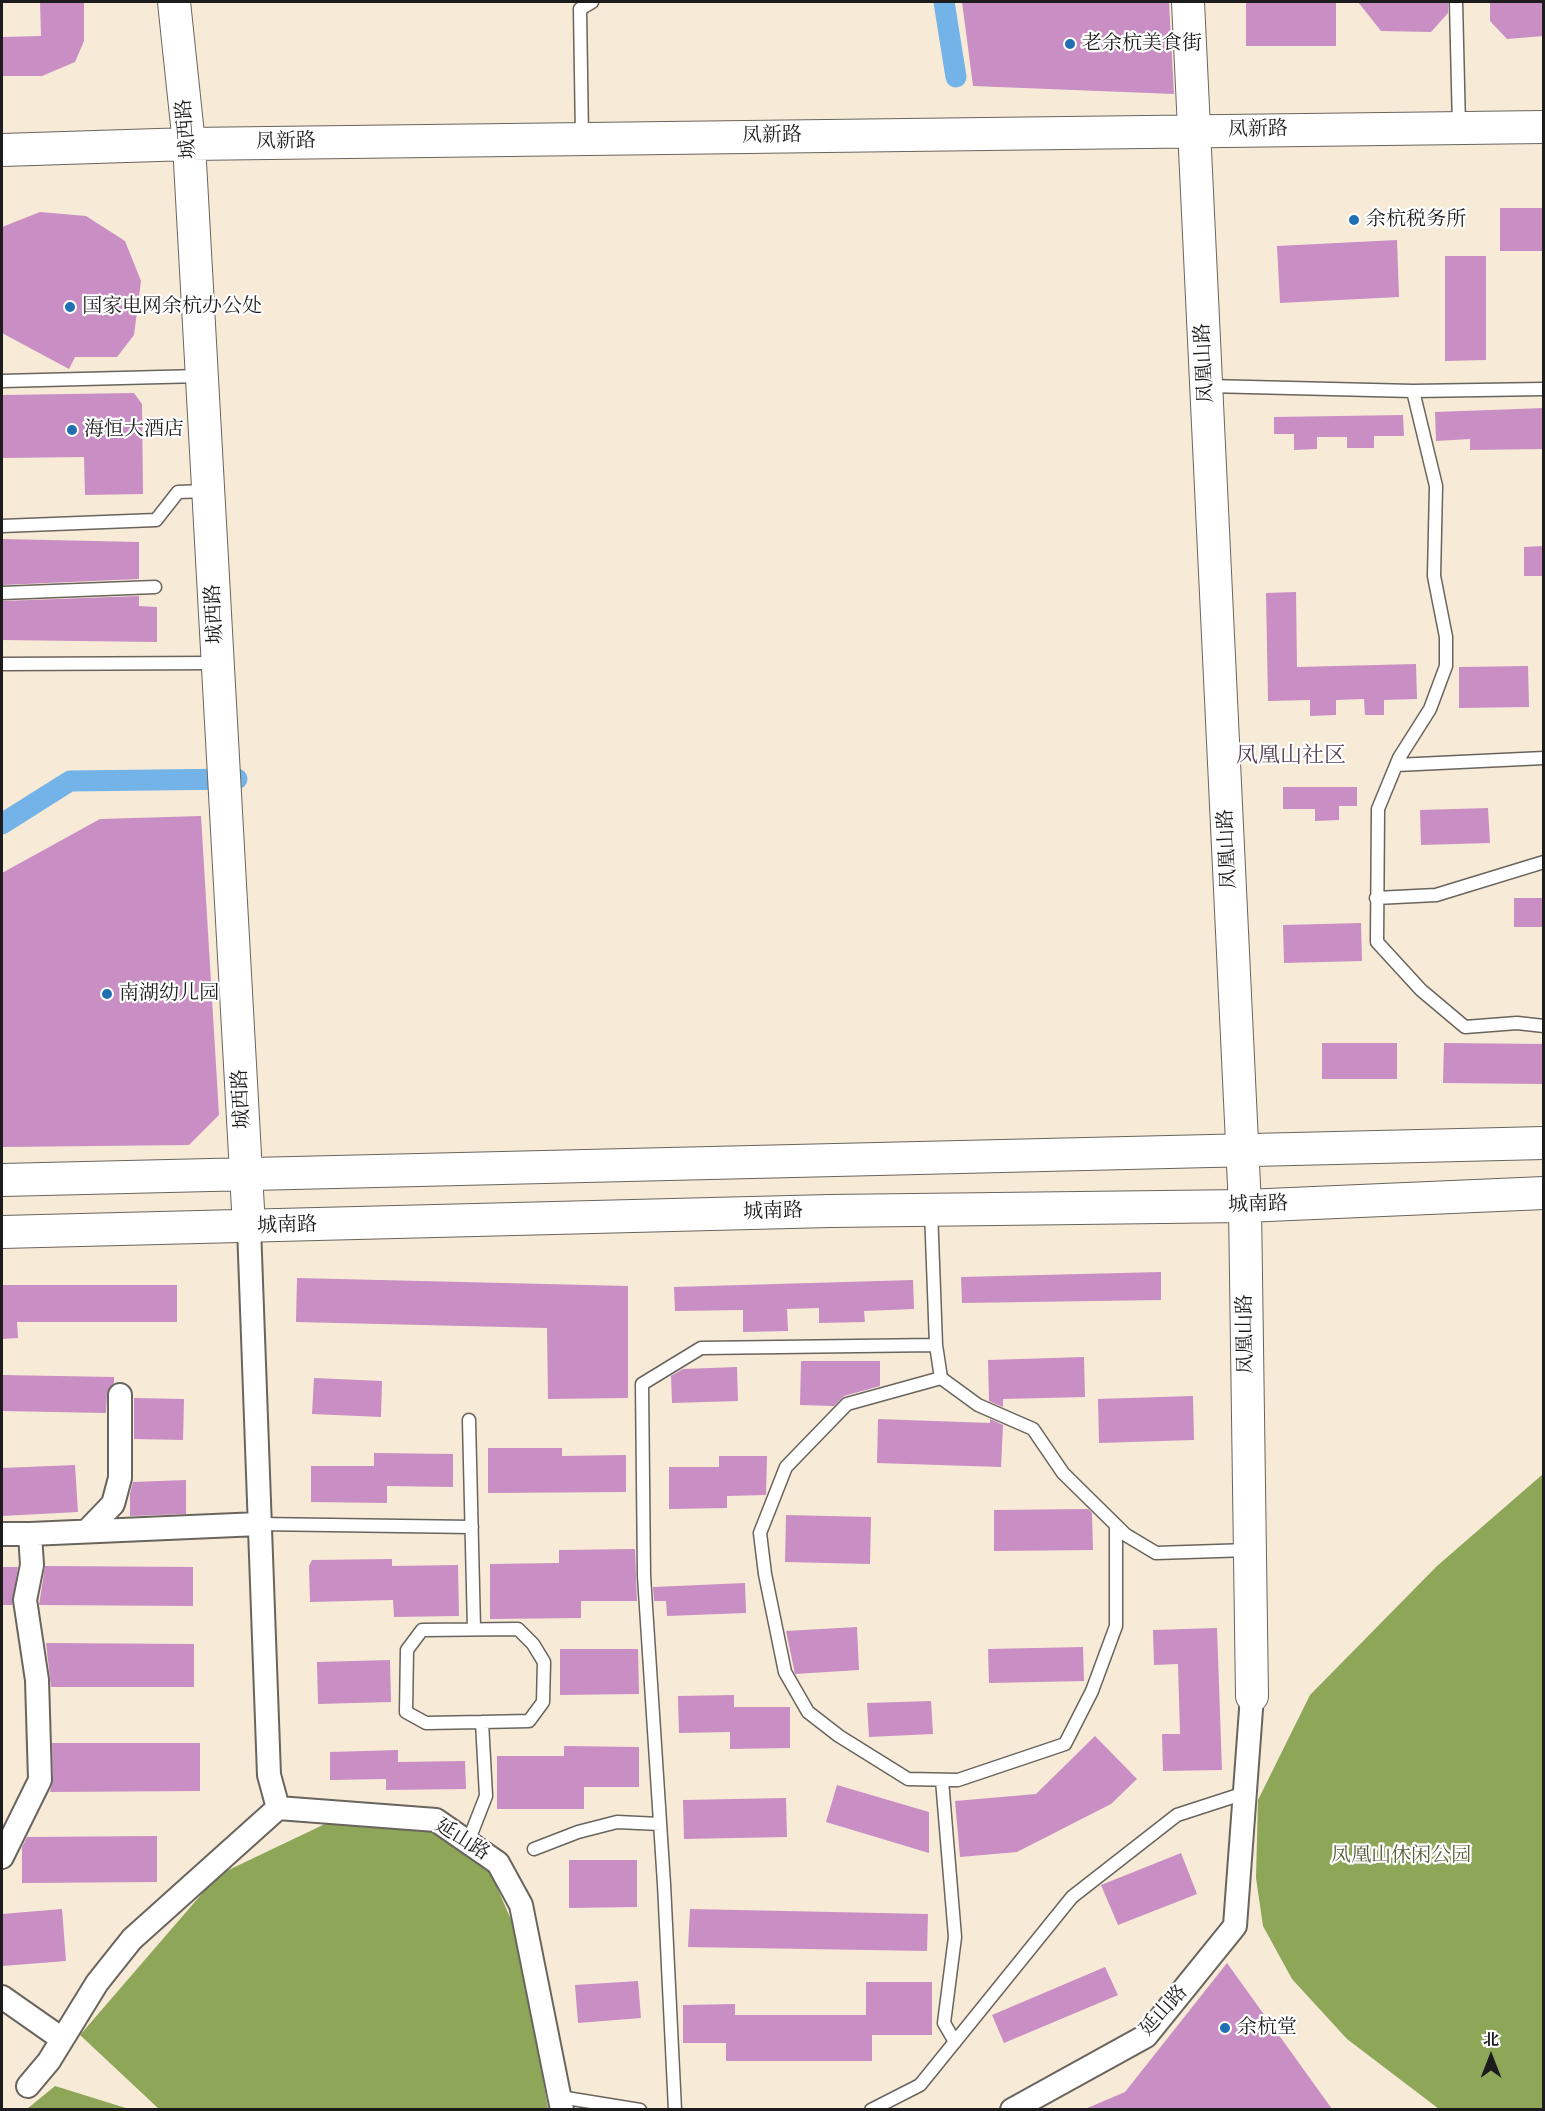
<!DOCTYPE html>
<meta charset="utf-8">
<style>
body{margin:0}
#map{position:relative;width:1545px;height:2111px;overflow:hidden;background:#f7ead7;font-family:"Gentium Book Plus","Noto Serif SC",serif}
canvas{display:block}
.frame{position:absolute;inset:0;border:3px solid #1c1c1c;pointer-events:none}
.north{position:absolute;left:1461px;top:2027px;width:60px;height:60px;-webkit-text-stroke:4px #fff;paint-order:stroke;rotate:0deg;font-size:16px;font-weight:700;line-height:24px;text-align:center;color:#1c1c1c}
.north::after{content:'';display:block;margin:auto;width:21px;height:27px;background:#1c1c1c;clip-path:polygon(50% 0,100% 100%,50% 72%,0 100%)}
</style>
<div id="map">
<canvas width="1545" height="2111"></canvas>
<div class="frame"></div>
<div class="north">北</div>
</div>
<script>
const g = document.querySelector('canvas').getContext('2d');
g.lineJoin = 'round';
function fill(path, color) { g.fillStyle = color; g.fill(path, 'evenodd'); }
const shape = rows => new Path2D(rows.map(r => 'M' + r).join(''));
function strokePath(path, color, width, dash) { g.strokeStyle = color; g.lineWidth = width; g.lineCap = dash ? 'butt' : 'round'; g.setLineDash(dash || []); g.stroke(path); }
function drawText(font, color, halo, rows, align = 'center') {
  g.font = font + ' "Gentium Book Plus","Noto Serif SC",serif'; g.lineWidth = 4.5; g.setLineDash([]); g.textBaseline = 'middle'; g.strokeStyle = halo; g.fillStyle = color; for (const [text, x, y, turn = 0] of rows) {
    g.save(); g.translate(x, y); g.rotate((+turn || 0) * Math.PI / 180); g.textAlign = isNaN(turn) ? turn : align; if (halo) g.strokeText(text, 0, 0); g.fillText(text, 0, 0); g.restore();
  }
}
fill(shape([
 [1543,1474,1543,2109,1439,2109,1347,2039,1292,1979,1263,1926,1256,1878,1258,1800,1310,1695,1437,1566],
 [348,1813,445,1824,482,1853,519,1938,548,2109,159,2109,80,2035,218,1875],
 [55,2086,129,2109,27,2109]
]), '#8da658');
strokePath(shape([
 [944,2,956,77],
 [2,824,70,781,237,779]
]), '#73b3e7', 21);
fill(shape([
 [40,2,84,2,84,41,75,62,42,76,2,76,2,37,41,36],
 [962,2,1169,2,1174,94,973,86],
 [1358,2,1448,2,1448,13,1431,32,1381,31],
 [1490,2,1544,2,1544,36,1507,39,1490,21],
 [1246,3,1336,3,1336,46,1246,46],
 [1500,208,1544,208,1544,251,1500,251],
 [40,212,86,216,125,241,141,281,134,335,117,357,75,357,69,369,2,333,2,227],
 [1397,240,1399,297,1280,303,1277,246],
 [1445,256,1486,256,1486,360,1445,361],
 [134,393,142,404,143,494,85,495,84,457,2,458,2,395],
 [1544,408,1544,449,1470,450,1470,439,1436,441,1435,412],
 [1403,415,1404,436,1374,436,1374,448,1347,448,1347,437,1317,437,1317,449,1294,450,1294,434,1274,434,1274,417],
 [2,539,139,542,139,579,2,585],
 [1544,546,1544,576,1524,576,1524,547],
 [1296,592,1297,667,1416,664,1417,699,1384,700,1384,715,1365,715,1364,699,1336,700,1336,715,1310,716,1310,700,1268,701,1266,593],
 [139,596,139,606,157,607,157,642,2,640,2,601],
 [1528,666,1529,707,1459,708,1459,667],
 [1283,787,1357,787,1357,806,1339,806,1339,820,1315,821,1315,809,1283,809],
 [1488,808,1490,843,1421,845,1420,810],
 [201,816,219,1115,189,1145,2,1147,2,873,100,819],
 [1514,898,1544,898,1544,927,1514,927],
 [1361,923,1362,961,1284,963,1283,925],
 [1322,1043,1397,1043,1397,1079,1322,1079],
 [1444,1043,1544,1044,1544,1084,1443,1083],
 [1161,1272,1161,1300,962,1303,961,1277],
 [297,1278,628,1286,628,1398,548,1399,547,1328,296,1322],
 [913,1280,914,1309,864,1311,865,1322,819,1323,819,1308,787,1309,788,1331,743,1332,743,1310,675,1311,674,1287],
 [2,1285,177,1285,177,1322,17,1322,18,1338,2,1339],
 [1084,1357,1085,1397,1003,1399,1003,1407,989,1401,988,1360],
 [801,1361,880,1361,880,1386,844,1396,834,1406,800,1405],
 [737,1367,738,1401,672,1403,671,1376,683,1369],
 [2,1375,114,1377,114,1383,107,1394,106,1413,2,1411],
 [314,1378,382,1381,381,1417,312,1414],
 [1193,1396,1194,1440,1099,1443,1098,1399],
 [134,1398,184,1399,183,1440,134,1439],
 [878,1419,990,1423,990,1419,1003,1425,1001,1467,877,1463],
 [488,1448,562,1448,562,1456,626,1455,626,1492,488,1493],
 [374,1453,453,1454,453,1487,387,1486,387,1503,311,1502,311,1466,374,1466],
 [719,1456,767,1456,766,1495,727,1496,727,1508,669,1509,669,1467,719,1467],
 [75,1465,78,1512,2,1516,2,1468],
 [186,1480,186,1514,130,1516,130,1494,133,1482],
 [1088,1509,1092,1513,1093,1550,994,1551,994,1510],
 [786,1515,871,1517,870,1564,785,1562],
 [635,1549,637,1601,581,1601,581,1618,490,1619,490,1564,559,1563,559,1550],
 [392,1559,392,1566,458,1565,459,1616,394,1617,393,1600,310,1602,309,1566,312,1560],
 [45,1566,193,1567,193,1606,39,1605],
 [2,1567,18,1567,12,1605,2,1605],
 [745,1583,746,1613,667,1616,666,1601,654,1601,653,1587],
 [857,1627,859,1670,795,1674,786,1631],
 [1217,1628,1222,1770,1163,1771,1162,1734,1180,1734,1178,1664,1154,1665,1153,1630],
 [46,1643,194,1644,194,1687,51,1687],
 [1083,1647,1084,1681,989,1683,988,1649],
 [560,1649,638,1649,639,1694,560,1695],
 [390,1660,391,1702,318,1704,317,1662],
 [734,1695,734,1707,790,1707,790,1748,730,1749,730,1732,679,1733,678,1696],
 [931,1701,933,1734,869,1737,867,1703],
 [1095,1736,1137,1779,1111,1804,1017,1852,960,1857,955,1801,1036,1794],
 [52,1743,200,1743,200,1791,50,1792,53,1780],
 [564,1746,639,1747,639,1787,584,1787,584,1809,497,1809,497,1756,564,1756],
 [398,1750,398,1762,465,1761,466,1789,386,1790,386,1779,330,1780,330,1752],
 [837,1785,929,1812,929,1853,826,1822],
 [786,1798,787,1837,684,1839,683,1800],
 [157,1836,157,1882,22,1883,22,1847,27,1837],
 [1181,1853,1197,1894,1118,1925,1101,1885],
 [569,1860,637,1860,637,1907,569,1908],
 [62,1909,66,1961,2,1966,2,1914],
 [690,1909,928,1914,927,1951,688,1947],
 [1227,1963,1332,2109,1085,2109,1125,2092],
 [1105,1967,1118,1995,1004,2043,992,2015],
 [638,1981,641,2018,578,2023,575,1985],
 [866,1982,932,1982,932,2035,872,2035,872,2061,726,2061,726,2043,683,2043,683,2005,735,2004,735,2015,866,2015]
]), '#c98ec4');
const lane = shape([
 [1456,2,1459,127],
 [582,137,580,9,592,2],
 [2,381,201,376],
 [1208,386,1413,391,1544,389],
 [1413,391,1436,486,1434,576,1446,637,1446,666,1430,709,1399,758,1378,809,1377,942,1421,990,1465,1027,1517,1023,1544,1026],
 [2,526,156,520,178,492,207,491],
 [2,593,155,587],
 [2,664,216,663],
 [1396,765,1544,758],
 [1376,898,1436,895,1544,862],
 [936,1345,941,1378,978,1405,1033,1429,1063,1473,1126,1535,1156,1553,1249,1550],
 [941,1378,847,1404,786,1467,760,1533,765,1574,785,1672,808,1712,839,1736,908,1779,958,1780,1065,1744,1092,1691,1116,1626,1116,1525],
 [469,1420,474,1629],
 [259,1524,472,1527],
 [942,1780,955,1937,944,2023,955,2042],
 [468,1842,486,1796,482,1722,529,1721,543,1702,544,1662,533,1644,518,1629,422,1630,407,1650,406,1712,426,1723,482,1722],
 [534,1849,578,1832,617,1822,660,1824],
 [560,2097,640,2110],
 [675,2110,664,1884,644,1576,642,1384,701,1348,936,1345,931,1210],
 [871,2110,920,2085,1072,1897,1177,1815,1248,1792]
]);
const street = shape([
 [249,1227,269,1775,278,1808],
 [87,1531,113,1504,120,1478,120,1395],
 [2,1534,30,1534],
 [278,1808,436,1820,498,1863,521,1905,562,2110],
 [2,1857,40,1780,37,1680,25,1600,32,1565,30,1534,259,1524],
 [2,1997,62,2039],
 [28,2086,49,2061,97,1983,132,1939,278,1808],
 [1012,2110,1146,2036,1235,1926,1252,1696]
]);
const secondary = shape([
 [174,2,189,144,249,1227],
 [1188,2,1245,1206,1252,1696],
 [2,150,189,144,1544,127],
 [2,1180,1544,1143],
 [2,1232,830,1211,1245,1206,1544,1193]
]);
strokePath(lane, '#69645d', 15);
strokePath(street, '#69645d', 26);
strokePath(secondary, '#69645d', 34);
strokePath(lane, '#fff', 12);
strokePath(street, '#fff', 22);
strokePath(secondary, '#fff', 32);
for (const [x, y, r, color] of [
 [1070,44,6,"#1f6fb2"],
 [1354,220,6,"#1f6fb2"],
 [70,307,6,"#1f6fb2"],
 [72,430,6,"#1f6fb2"],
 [107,994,6,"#1f6fb2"],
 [1225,2028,6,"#1f6fb2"]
]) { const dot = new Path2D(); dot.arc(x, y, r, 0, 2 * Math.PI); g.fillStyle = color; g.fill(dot); strokePath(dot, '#fff', 2); }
drawText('20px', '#1c1c1c', '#fff', [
 ["老余杭美食街",1082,44],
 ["余杭税务所",1366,220],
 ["国家电网余杭办公处",82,307],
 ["海恒大酒店",84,430],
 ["南湖幼儿园",119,994],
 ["余杭堂",1237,2028]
], 'left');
drawText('20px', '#1c1c1c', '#fff', [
 ["城西路",187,129,-95],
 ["凤新路",1258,130,-1],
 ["凤新路",772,136,-1],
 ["凤新路",286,142,-1],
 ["凤凰山路",1205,363,-93],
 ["城西路",215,614,-93],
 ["凤凰山路",1228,849,-93],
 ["城西路",242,1099,-93],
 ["城南路",1258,1205,-2],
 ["城南路",773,1212,-2],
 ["城南路",287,1226,-2],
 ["凤凰山路",1246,1334,-91],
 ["延山路",462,1840,32],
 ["延山路",1164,2011,-48]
]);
drawText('20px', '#585d38', '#fff', [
 ["凤凰山休闲公园",1401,1856]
]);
drawText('22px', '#594457', '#fff', [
 ["凤凰山社区",1291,756]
]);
</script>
